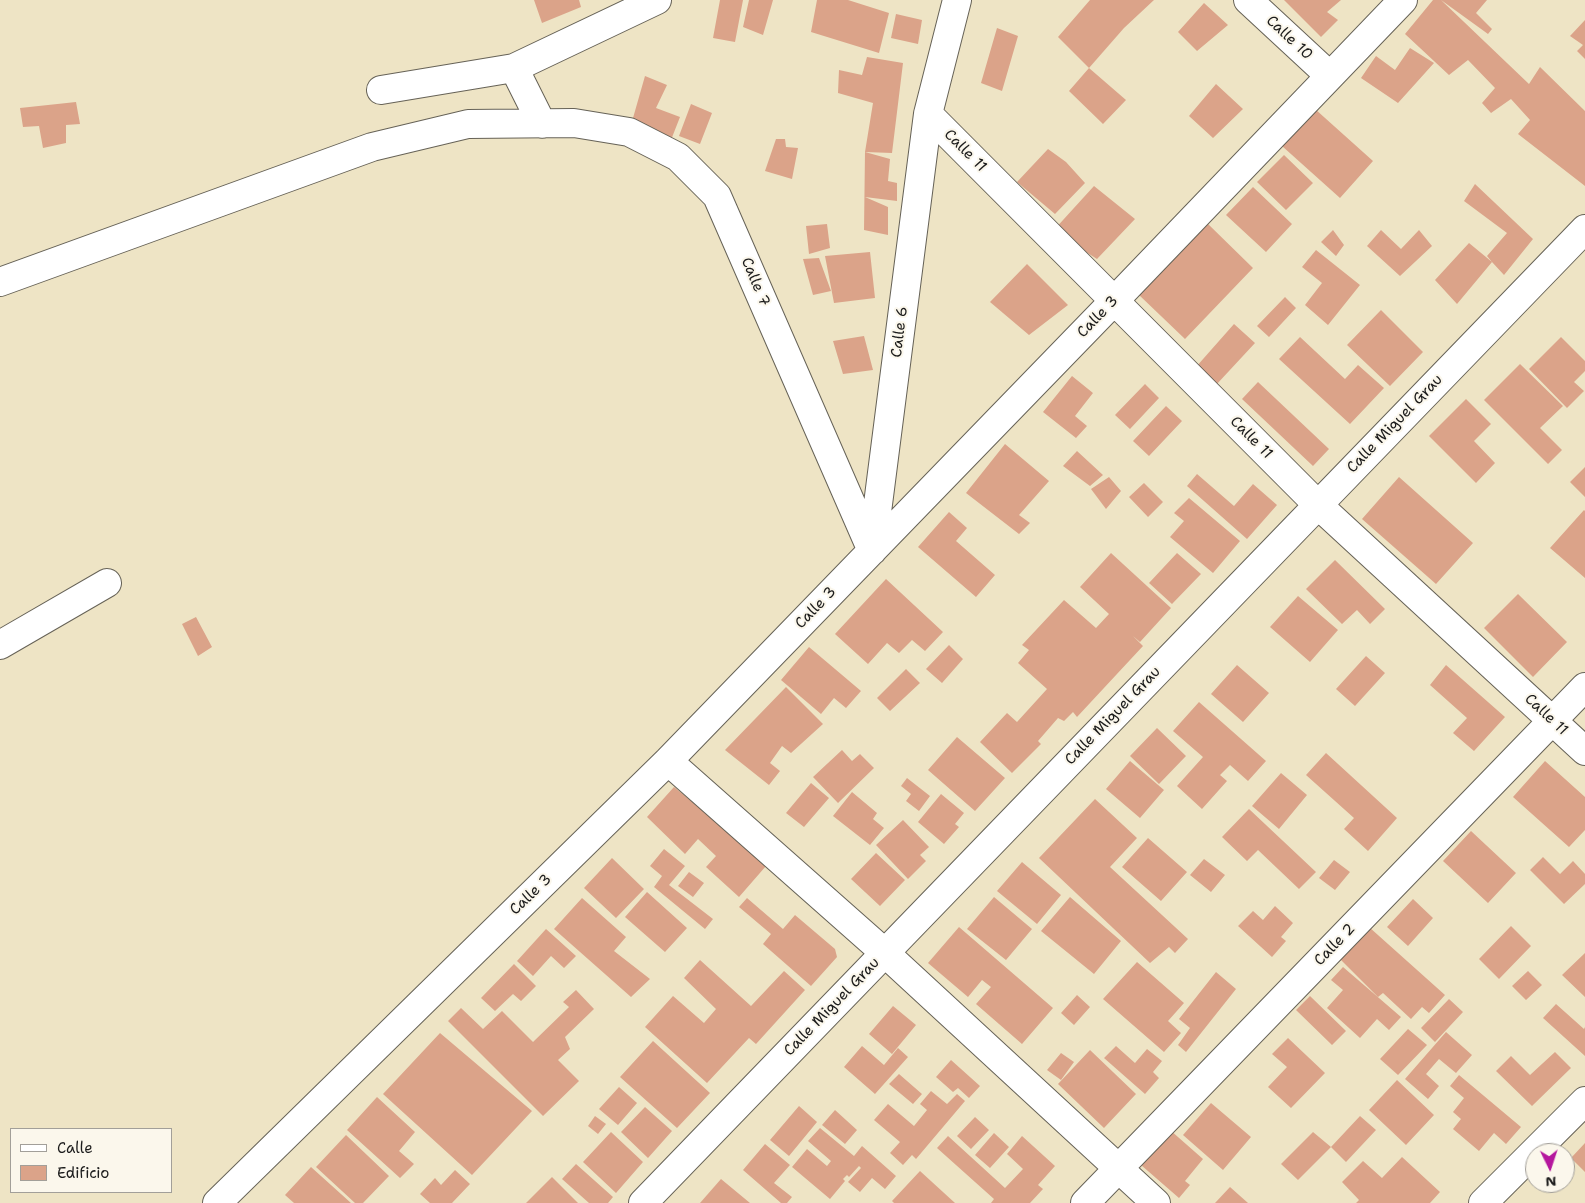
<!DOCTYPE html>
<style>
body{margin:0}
#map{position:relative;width:1585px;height:1203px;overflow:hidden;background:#eee4c5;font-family:"Shantell Sans",sans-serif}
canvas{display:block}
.legend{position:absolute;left:10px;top:1128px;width:162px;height:65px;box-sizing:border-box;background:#fbf7ec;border:1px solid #a29f99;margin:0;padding:6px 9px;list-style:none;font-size:15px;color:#1c1c1c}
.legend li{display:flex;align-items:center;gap:10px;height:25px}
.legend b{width:25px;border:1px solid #a29f99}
.north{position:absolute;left:1525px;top:1143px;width:50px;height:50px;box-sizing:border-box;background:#fbf7ec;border:1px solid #a29f99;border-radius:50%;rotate:176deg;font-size:14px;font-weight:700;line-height:20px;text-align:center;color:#1c1c1c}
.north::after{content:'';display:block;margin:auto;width:18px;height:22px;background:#b5179e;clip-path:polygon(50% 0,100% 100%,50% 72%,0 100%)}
</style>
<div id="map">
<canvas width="1585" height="1203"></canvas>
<ul class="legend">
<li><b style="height:6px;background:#fff"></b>Calle</li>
<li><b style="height:14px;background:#dba389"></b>Edificio</li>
</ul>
<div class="north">N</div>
</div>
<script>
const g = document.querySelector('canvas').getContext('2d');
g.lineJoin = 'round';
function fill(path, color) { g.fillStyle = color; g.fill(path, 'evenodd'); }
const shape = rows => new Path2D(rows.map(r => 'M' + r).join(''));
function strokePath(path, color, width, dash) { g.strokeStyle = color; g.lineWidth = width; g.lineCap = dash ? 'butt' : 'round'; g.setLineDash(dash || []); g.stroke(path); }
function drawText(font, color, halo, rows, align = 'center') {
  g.font = font + ' "Shantell Sans",sans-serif'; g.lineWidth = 4; g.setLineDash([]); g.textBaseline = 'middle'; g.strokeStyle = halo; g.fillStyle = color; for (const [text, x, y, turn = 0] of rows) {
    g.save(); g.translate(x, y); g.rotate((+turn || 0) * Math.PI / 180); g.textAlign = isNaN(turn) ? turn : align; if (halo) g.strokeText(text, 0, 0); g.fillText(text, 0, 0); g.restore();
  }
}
fill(shape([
 [534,0,579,0,581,7,542,23],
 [720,0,743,0,735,42,713,38],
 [749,0,773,0,763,35,743,27],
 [817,0,848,0,889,13,879,53,811,32],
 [1090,0,1154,0,1124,28,1089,68,1058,37],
 [1284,0,1341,0,1327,12,1338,20,1321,37],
 [1433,0,1441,0,1529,84,1540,67,1585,111,1585,186,1518,134,1530,120,1511,99,1491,113,1482,103,1495,88,1468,60,1449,75,1405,34],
 [1441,0,1487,0,1476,13,1492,29,1488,34],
 [1204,3,1228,25,1197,51,1178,32],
 [896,14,922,20,918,44,891,38],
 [1585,20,1585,59,1577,51,1583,45,1570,36],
 [997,28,1018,36,1002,91,981,83],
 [1410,48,1434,63,1398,103,1361,78,1376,56,1395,70],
 [867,57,903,63,892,153,865,152,890,159,888,181,897,183,897,201,865,197,888,207,888,235,864,230,865,152,873,103,838,93,839,70,862,75],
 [1089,68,1126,100,1103,124,1069,91],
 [645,76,667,85,656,108,680,117,671,140,631,125],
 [1216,84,1243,109,1213,138,1189,116],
 [76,102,80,124,66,125,66,143,43,148,39,126,23,127,20,108],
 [691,104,712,113,700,144,679,136],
 [1315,109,1373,161,1340,198,1282,146],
 [776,139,785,139,786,147,798,148,792,179,765,171],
 [1048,149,1066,162,1085,183,1055,214,1017,182],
 [1284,155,1313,183,1286,210,1257,182],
 [1475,184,1533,239,1504,275,1492,262,1457,304,1435,280,1469,243,1492,262,1487,256,1507,233,1464,201],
 [1094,186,1135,219,1097,259,1053,231],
 [1253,187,1292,224,1266,252,1226,215],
 [1207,223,1253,268,1185,339,1138,294],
 [827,224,830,248,809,254,806,226],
 [1333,230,1344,245,1336,256,1321,242],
 [1381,230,1401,249,1419,230,1432,246,1400,276,1367,246],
 [1316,250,1360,285,1328,325,1305,305,1322,283,1302,267],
 [870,252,875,298,834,303,825,256],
 [819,258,831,291,813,295,803,259],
 [1027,264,1068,305,1029,335,990,302],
 [1285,297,1296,308,1269,337,1257,326],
 [1381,310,1423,352,1390,386,1347,345],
 [1234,324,1255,343,1216,385,1196,367],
 [864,336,873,370,843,374,833,341],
 [1300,337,1345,379,1358,365,1384,388,1350,424,1279,359],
 [1561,337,1585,361,1585,371,1574,382,1584,391,1567,408,1529,369],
 [1520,364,1563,406,1540,428,1562,450,1548,464,1484,400],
 [1072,376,1093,393,1075,416,1087,426,1076,438,1043,412],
 [1258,382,1329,449,1313,466,1242,399],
 [1145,384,1159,398,1130,429,1115,415],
 [1466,399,1491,424,1474,441,1495,463,1476,483,1429,436],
 [1166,406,1182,421,1149,456,1133,441],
 [1005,444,1049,481,1019,515,1030,523,1019,534,966,493],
 [1077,451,1103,475,1090,486,1063,466],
 [1585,467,1585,497,1570,482],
 [1197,474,1234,506,1253,484,1277,505,1247,539,1187,486],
 [1109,477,1121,491,1106,509,1091,489],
 [1399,477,1473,543,1436,584,1362,519],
 [1144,483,1163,502,1148,517,1129,497],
 [1189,498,1240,541,1213,573,1170,537,1184,521,1174,513],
 [1584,510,1585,511,1585,578,1550,548],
 [949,512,967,528,956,541,995,575,976,597,918,547],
 [1111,553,1171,608,1140,642,1133,636,1143,646,1077,717,1073,712,1064,721,1058,718,1038,741,1041,744,1012,773,980,742,1007,713,1017,722,1047,689,1018,663,1029,650,1022,645,1064,600,1096,628,1109,614,1080,587],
 [1177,553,1201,574,1172,604,1149,583],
 [1335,560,1385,609,1370,624,1357,610,1342,624,1306,589],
 [886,579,943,632,925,651,912,640,899,653,887,643,868,664,835,634],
 [1518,594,1567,642,1533,677,1484,628],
 [1298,596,1338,630,1310,662,1270,627],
 [196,617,212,647,198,656,182,624],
 [949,645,963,659,942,683,926,669],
 [809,647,861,691,846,708,834,698,821,714,781,680],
 [1366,656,1385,673,1355,706,1336,689],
 [1237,665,1269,693,1243,722,1211,694],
 [1446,665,1505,717,1474,751,1453,733,1467,718,1430,685],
 [906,669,920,683,890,711,877,698],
 [786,687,823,724,791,753,782,746,770,763,780,771,769,785,725,750],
 [1199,702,1266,761,1248,781,1230,765,1220,775,1227,781,1202,809,1177,786,1203,757,1173,731],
 [1157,728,1186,756,1159,784,1130,756],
 [957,737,1005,778,975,811,928,770],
 [842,750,852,761,860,754,874,768,838,803,813,777],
 [1326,753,1397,818,1368,851,1344,829,1354,818,1306,775],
 [1130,761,1164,790,1140,818,1106,789],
 [1545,761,1585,797,1585,830,1569,847,1513,797],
 [1281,773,1307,795,1279,829,1252,806],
 [907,778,930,796,919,811,906,801,911,794,901,786],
 [811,783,829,798,804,827,786,813],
 [674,787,716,821,766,866,739,897,706,867,716,856,698,839,685,854,647,817],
 [852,792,877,813,873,819,884,828,870,845,833,816],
 [941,794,964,813,955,824,959,827,944,844,918,822],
 [1095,799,1137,838,1110,867,1188,939,1175,953,1169,947,1150,963,1039,858],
 [1249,809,1316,872,1299,889,1258,850,1247,861,1222,837],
 [903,820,929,847,920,855,926,861,908,879,876,845],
 [1471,831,1516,873,1488,903,1443,861],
 [1148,838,1187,872,1161,901,1122,867],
 [664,849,685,866,669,885,713,919,705,929,654,887,662,876,650,866],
 [876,853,905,880,880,906,851,879],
 [1543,857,1560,874,1573,861,1585,874,1585,884,1564,904,1530,870],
 [612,858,644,889,616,918,584,888],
 [1204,859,1225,875,1211,892,1190,875],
 [1334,860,1350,872,1335,890,1319,878],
 [1022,862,1061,895,1037,924,997,891],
 [689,872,704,883,693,897,678,886],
 [647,892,687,928,665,952,625,917],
 [994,897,1032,929,1006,960,967,929],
 [1070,897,1121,941,1094,974,1041,931],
 [582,898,626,937,614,951,650,979,631,997,554,929],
 [747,898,783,929,795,915,835,949,837,957,811,986,763,944,771,934,739,907],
 [1413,899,1433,918,1408,946,1387,927],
 [1275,906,1293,923,1281,937,1286,941,1272,957,1238,926,1253,911,1263,920],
 [1511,926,1531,946,1499,979,1479,959],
 [959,927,1053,1008,1022,1044,976,1004,991,987,982,980,968,997,928,963],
 [1369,927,1445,995,1429,1013,1422,1007,1411,1019,1383,993,1378,997,1338,957],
 [546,929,576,956,564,968,551,956,533,976,517,961],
 [1585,953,1585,997,1562,975],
 [700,960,751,1006,784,971,805,990,756,1044,749,1038,707,1083,645,1027,673,996,704,1023,716,1009,684,978],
 [1137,962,1184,1003,1168,1021,1181,1033,1164,1052,1103,999],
 [514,964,536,986,521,1001,513,994,495,1011,481,998],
 [1343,967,1401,1017,1389,1030,1377,1019,1360,1038,1327,1008,1343,990,1331,980],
 [1528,971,1542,985,1526,1000,1512,986],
 [1216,972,1236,989,1186,1052,1178,1045,1190,1028,1179,1019],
 [576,990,594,1009,565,1037,570,1049,558,1060,579,1081,543,1116,448,1021,461,1008,483,1029,502,1011,533,1042,569,1007,563,1002],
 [1077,995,1090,1007,1074,1025,1061,1013],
 [1310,996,1346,1031,1332,1045,1296,1010],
 [1449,999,1463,1012,1435,1042,1421,1028],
 [1556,1004,1584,1029,1585,1027,1585,1056,1543,1018],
 [893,1006,916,1025,892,1054,869,1034],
 [1408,1029,1427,1045,1398,1075,1380,1059],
 [1446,1032,1472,1055,1456,1073,1439,1059,1426,1074,1439,1086,1428,1099,1405,1079],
 [440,1033,532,1111,472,1175,383,1094],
 [1288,1038,1325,1073,1291,1108,1268,1087,1287,1067,1272,1054],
 [653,1041,710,1093,677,1128,620,1077],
 [862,1046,884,1065,898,1048,908,1057,875,1094,844,1067],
 [1116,1046,1135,1063,1147,1049,1162,1061,1153,1072,1159,1078,1145,1094,1104,1058],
 [1090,1050,1136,1094,1104,1128,1058,1084],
 [1555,1052,1571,1068,1532,1106,1496,1071,1511,1056,1530,1075],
 [1061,1053,1074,1062,1061,1080,1047,1070],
 [951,1060,980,1086,969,1098,958,1088,953,1092,936,1077],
 [899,1074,922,1094,913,1104,889,1084],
 [1459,1075,1521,1127,1506,1144,1494,1133,1479,1151,1453,1129,1461,1119,1453,1112,1464,1098,1450,1086],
 [1397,1080,1434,1115,1406,1145,1369,1110],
 [619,1087,637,1103,618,1125,599,1109],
 [931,1091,947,1104,957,1094,965,1101,916,1159,912,1155,903,1165,890,1153,900,1142,874,1120,888,1104,914,1126,927,1110,920,1104],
 [377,1097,415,1132,399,1151,414,1164,400,1178,347,1130],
 [1211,1103,1251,1137,1223,1170,1183,1135],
 [799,1106,817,1122,789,1156,770,1140],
 [645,1107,672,1131,648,1158,621,1132],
 [835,1110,857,1130,845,1144,822,1125],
 [595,1116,606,1124,598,1134,588,1126],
 [1360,1116,1376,1130,1346,1162,1331,1147],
 [975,1117,989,1130,971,1149,957,1136],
 [820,1128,854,1156,862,1146,896,1176,885,1189,872,1178,860,1192,848,1182,861,1168,859,1166,849,1177,847,1175,843,1179,845,1181,830,1199,792,1167,807,1149,827,1166,831,1161,808,1141],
 [1170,1130,1203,1159,1185,1181,1190,1185,1179,1198,1141,1165],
 [611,1132,643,1162,616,1193,583,1162],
 [1313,1132,1331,1147,1298,1180,1281,1164],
 [994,1133,1009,1147,990,1168,975,1155],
 [346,1135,389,1176,363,1203,355,1203,316,1167],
 [948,1136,1005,1188,1023,1169,1007,1154,1022,1136,1055,1166,1038,1185,1043,1189,1030,1203,991,1203,994,1199,937,1148],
 [1585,1143,1585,1172,1571,1158],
 [765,1144,790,1165,774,1183,792,1197,787,1203,781,1203,743,1170],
 [1402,1157,1440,1192,1430,1203,1356,1203,1359,1200,1342,1182,1363,1161,1382,1178],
 [576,1164,613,1197,608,1203,589,1203,562,1179],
 [311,1167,351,1203,294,1203,285,1195],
 [455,1170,470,1184,452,1203,430,1203,420,1194,435,1178,441,1185],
 [920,1171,955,1203,894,1203,892,1201],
 [552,1177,578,1203,526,1203],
 [721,1179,750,1203,700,1203],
 [1230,1187,1248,1203,1215,1203]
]), '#dba389');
const minor = shape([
 [1248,0,1330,76],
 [514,68,542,124],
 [381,90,514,68,657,0],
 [928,114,1317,504,1585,751],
 [0,282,372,147,468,124,574,123,629,132,678,157,717,196,872,551],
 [872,551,928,114,957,0],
 [0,645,107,583],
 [668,761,885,953,1156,1203],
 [217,1203,668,761,1114,301,1403,0],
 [643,1203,1585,229],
 [1085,1203,1585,687],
 [1483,1203,1585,1101]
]);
strokePath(minor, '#666257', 30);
strokePath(minor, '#fff', 28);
drawText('15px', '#1c1c1c', '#fbf7ec', [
 ["Calle 10",1289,38,43],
 ["Calle 11",965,151,45],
 ["Calle 7",755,282,67],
 ["Calle 3",1098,317,-46],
 ["Calle 6",900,332,-83],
 ["Calle Miguel Grau",1395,424,-46],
 ["Calle 11",1251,438,45],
 ["Calle 3",816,608,-46],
 ["Calle 11",1546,715,43],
 ["Calle Miguel Grau",1113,716,-46],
 ["Calle 3",531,895,-44],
 ["Calle 2",1335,945,-46],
 ["Calle Miguel Grau",832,1007,-46]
]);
</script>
